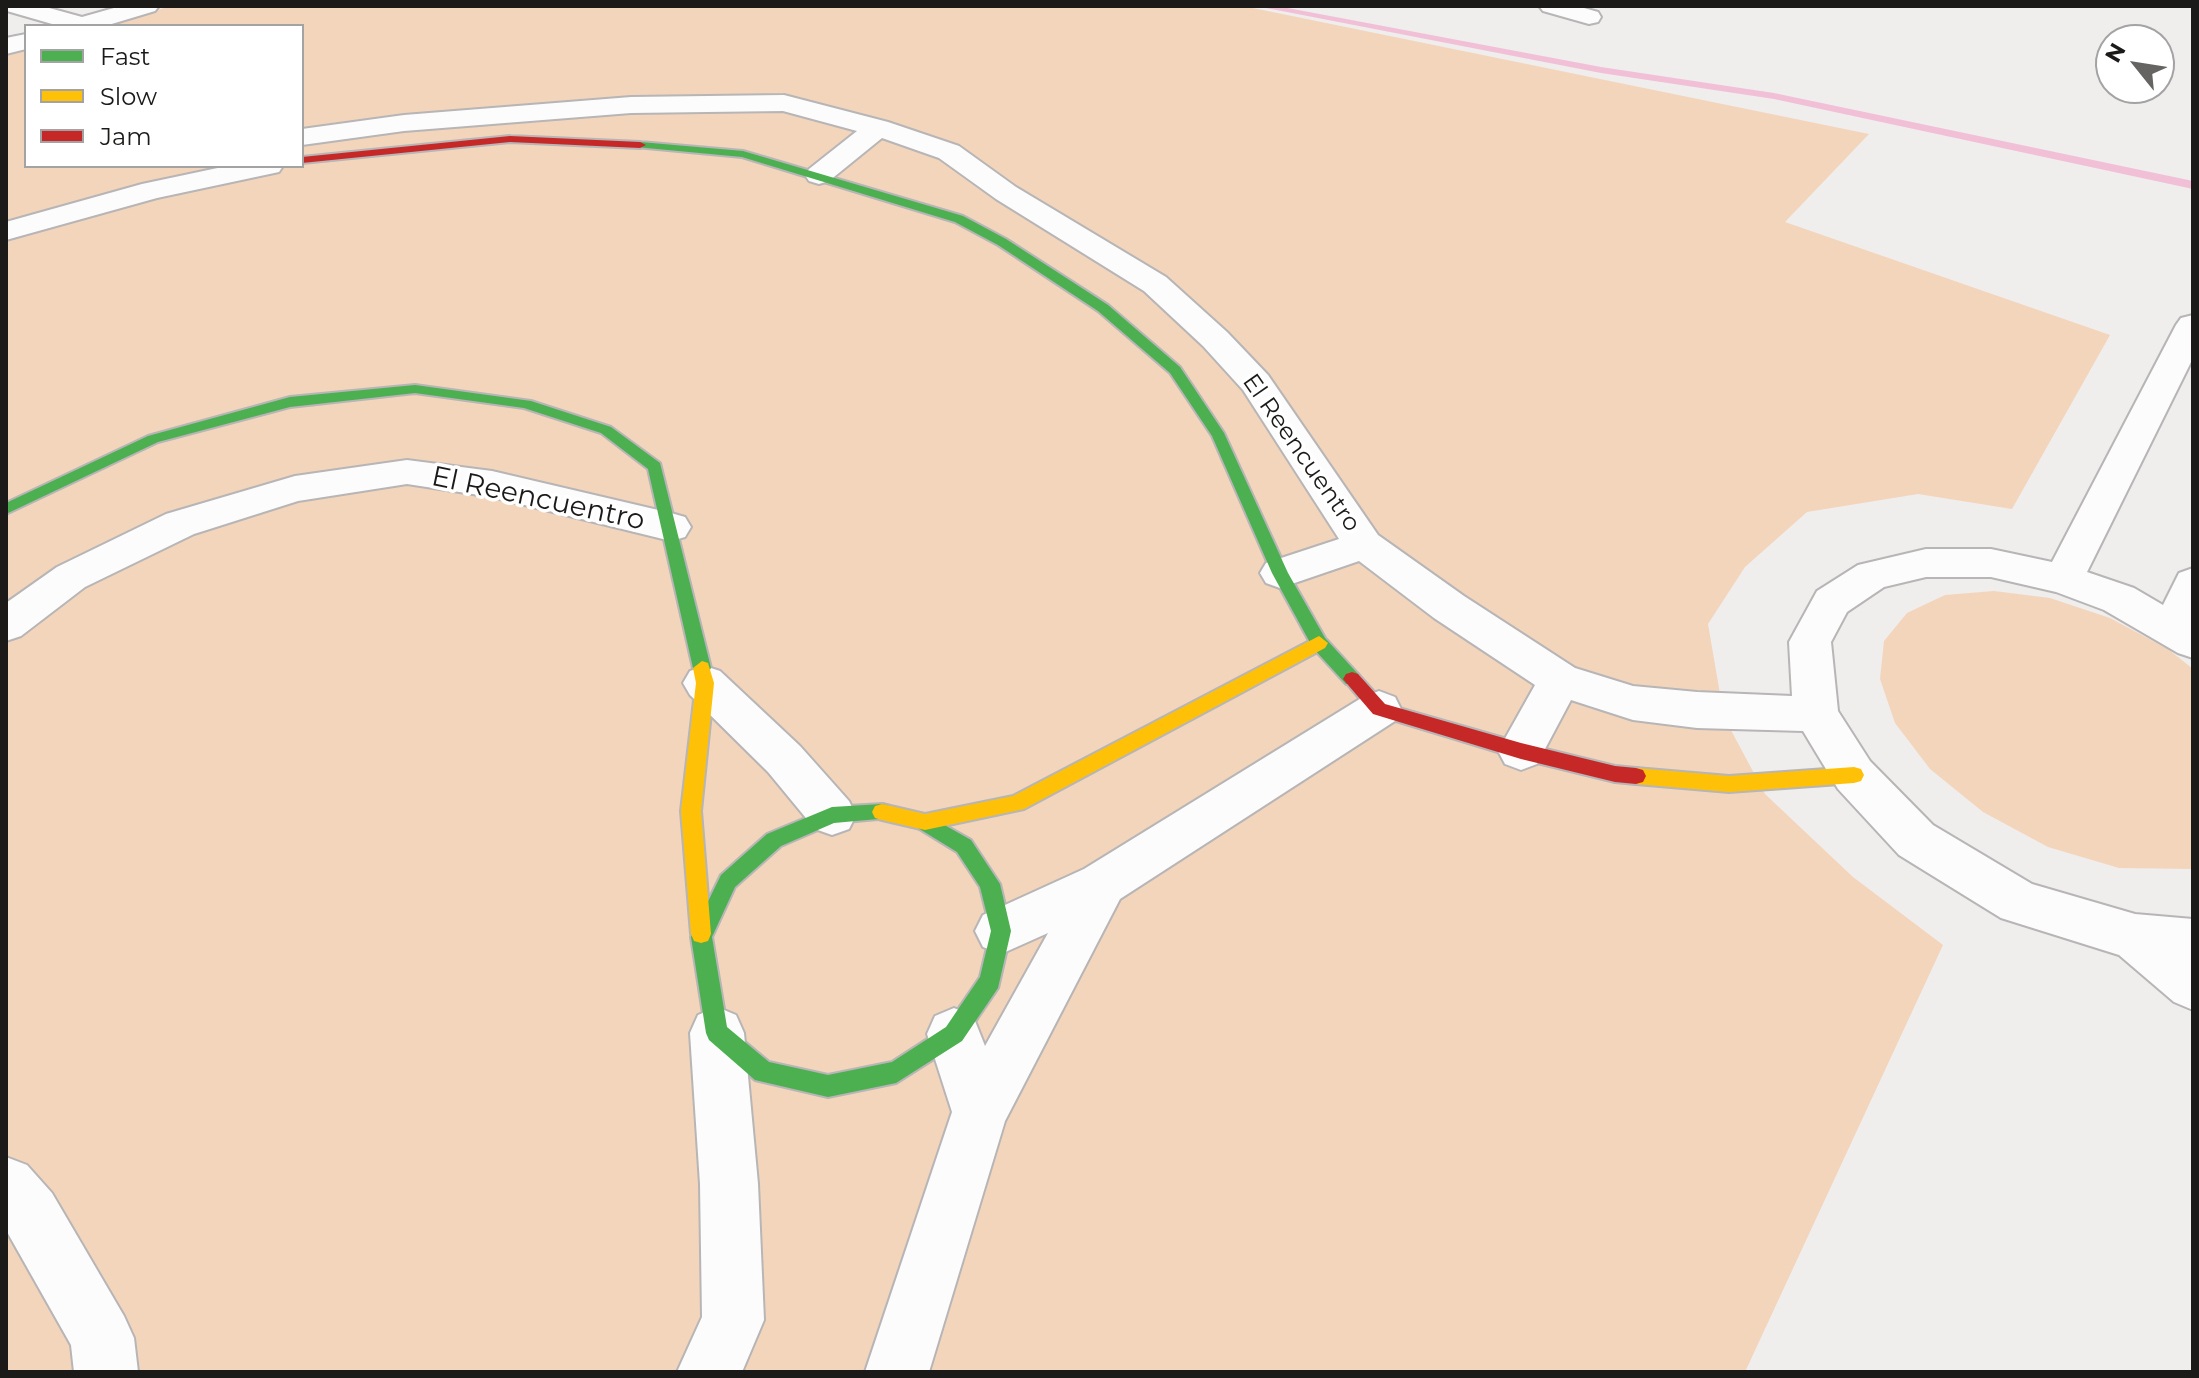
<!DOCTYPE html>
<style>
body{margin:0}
#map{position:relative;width:2199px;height:1378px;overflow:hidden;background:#f0eded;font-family:Montserrat,sans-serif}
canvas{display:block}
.frame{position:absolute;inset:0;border:8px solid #1b1a19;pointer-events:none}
.legend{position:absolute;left:24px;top:24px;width:280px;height:144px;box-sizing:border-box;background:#fff;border:2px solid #a4a3a3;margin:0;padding:10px 14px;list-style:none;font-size:24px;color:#1b1a19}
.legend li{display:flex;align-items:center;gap:16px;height:40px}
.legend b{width:40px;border:2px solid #a4a3a3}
.north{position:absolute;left:2095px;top:24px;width:80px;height:80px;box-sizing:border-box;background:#fff;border:2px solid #a4a3a3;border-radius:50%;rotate:300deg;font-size:22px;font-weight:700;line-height:32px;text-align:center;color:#1b1a19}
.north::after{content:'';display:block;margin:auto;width:28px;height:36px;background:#666463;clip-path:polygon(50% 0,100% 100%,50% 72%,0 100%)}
</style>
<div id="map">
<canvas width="2199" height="1378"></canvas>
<div class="frame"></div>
<ul class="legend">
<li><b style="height:10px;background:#4caf50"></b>Fast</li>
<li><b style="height:10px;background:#ffc107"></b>Slow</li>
<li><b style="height:10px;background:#c62828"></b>Jam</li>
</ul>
<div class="north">N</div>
</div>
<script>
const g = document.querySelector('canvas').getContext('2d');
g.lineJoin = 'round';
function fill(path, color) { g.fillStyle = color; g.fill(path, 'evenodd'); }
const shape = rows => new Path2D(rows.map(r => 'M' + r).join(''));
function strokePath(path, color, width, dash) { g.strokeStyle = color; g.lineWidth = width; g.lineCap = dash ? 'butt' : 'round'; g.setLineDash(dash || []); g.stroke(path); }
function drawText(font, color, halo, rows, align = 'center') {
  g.font = font + ' Montserrat,sans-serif'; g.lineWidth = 7; g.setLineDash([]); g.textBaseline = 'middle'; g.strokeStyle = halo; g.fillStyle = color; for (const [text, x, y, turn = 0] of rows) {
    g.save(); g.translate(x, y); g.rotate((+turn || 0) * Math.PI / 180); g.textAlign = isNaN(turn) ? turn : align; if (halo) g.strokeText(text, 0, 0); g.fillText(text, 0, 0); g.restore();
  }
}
fill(shape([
 [171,6,1243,6,1869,134,1785,222,2110,335,2012,509,1918,494,1807,512,1745,567,1708,624,1724,717,1765,794,1853,877,1943,945,1745,1372,6,1372,6,55,26,49,26,166,302,166,302,26,103,26],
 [1994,591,2050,598,2110,618,2168,649,2193,669,2193,869,2119,868,2048,847,1983,812,1930,769,1895,723,1880,679,1884,641,1907,613,1945,595]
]), '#f3d5bc');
fill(shape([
 [1256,6,1277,6,1601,67,1774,93,2193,181,2193,189,1774,99,1601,73,1256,6]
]), '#f1c0d7');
const street = shape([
 [6,6,42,6,82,17,121,6,159,6,155,11,105,26,59,26,7,11,6,6],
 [1539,6,1577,6,1598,12,1601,17,1598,22,1589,24,1543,11,1539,6],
 [26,34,26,49,6,54,6,38,26,34],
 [784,95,888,122,959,146,1016,187,1166,277,1227,332,1268,375,1378,535,1464,596,1575,668,1633,686,1697,692,1792,696,1789,642,1817,591,1858,565,1926,549,1991,549,2052,562,2176,325,2181,318,2193,315,2193,358,2087,572,2134,588,2163,605,2179,573,2193,568,2193,658,2178,653,2104,610,2056,592,1991,577,1926,577,1884,587,1847,612,1831,642,1838,711,1870,761,1933,825,2032,884,2135,914,2193,919,2193,1010,2174,1002,2119,955,2001,918,1899,855,1838,789,1803,731,1697,728,1633,720,1571,700,1537,764,1521,770,1505,764,1498,751,1535,685,1434,618,1359,561,1280,588,1266,583,1260,573,1266,563,1339,539,1243,390,1203,346,1144,291,996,199,939,158,882,138,829,181,819,184,809,181,805,175,809,169,857,131,783,111,631,113,404,131,302,145,302,129,404,115,631,97,784,95],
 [227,166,283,166,279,172,157,198,6,240,6,222,142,184,227,166],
 [407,460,492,471,671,513,685,517,691,527,685,537,671,541,492,497,407,484,298,501,194,534,85,587,21,636,6,641,6,603,57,567,166,514,295,476,407,460],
 [705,666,720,671,800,746,849,801,856,815,849,829,832,835,815,829,768,772,690,695,683,683,690,671,705,666],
 [1379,691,1395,697,1401,709,1395,721,1120,899,1005,1121,929,1372,865,1372,952,1112,927,1034,935,1016,954,1008,973,1016,985,1046,1048,933,1001,954,983,947,975,931,983,915,1084,869,1363,697,1379,691],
 [717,1007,736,1015,744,1033,758,1184,764,1320,742,1372,677,1372,702,1317,700,1184,690,1033,698,1015,717,1007],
 [6,1157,27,1165,52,1193,124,1316,134,1338,138,1372,74,1372,71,1345,6,1230,6,1157]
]);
const fast = shape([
 [640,142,743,151,963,216,1006,239,1108,305,1180,367,1224,433,1288,573,1325,638,1358,674,1361,679,1358,684,1346,684,1313,648,1272,573,1212,436,1170,373,1098,311,998,245,955,222,742,157,636,147,636,143,640,142],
 [415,385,531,401,611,427,660,463,711,668,708,673,696,673,693,668,648,469,601,433,524,408,415,393,290,407,158,442,6,514,6,503,148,436,290,397,415,385],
 [882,804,889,806,892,812,889,818,834,823,781,846,735,887,712,937,727,1027,769,1062,828,1075,892,1062,946,1027,980,977,991,931,980,887,957,852,918,828,915,822,918,816,925,814,971,840,1000,884,1011,931,998,988,962,1041,896,1083,828,1097,755,1080,709,1040,706,1033,691,937,694,930,721,875,767,834,832,807,882,804]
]);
const slow = shape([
 [1319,636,1328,643,1325,648,1024,809,925,830,882,820,875,818,872,812,875,806,882,804,925,814,1013,796,1319,636],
 [702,661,708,663,714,683,701,811,711,934,708,941,701,943,694,941,691,934,681,811,696,683,693,668,702,661],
 [1854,767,1861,769,1864,775,1861,781,1854,783,1729,792,1636,784,1629,782,1626,776,1629,770,1636,768,1729,776,1854,767]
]);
const jam = shape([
 [510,136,640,142,646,145,640,148,510,142,302,163,302,157,510,136],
 [1352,672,1358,674,1385,704,1521,743,1615,766,1636,768,1643,770,1646,776,1643,782,1636,784,1615,782,1521,759,1373,714,1343,679,1346,674,1352,672]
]);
strokePath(street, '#b7b5b5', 4);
strokePath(fast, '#b7b5b5', 4);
strokePath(slow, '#b7b5b5', 4);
strokePath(jam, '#b7b5b5', 4);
fill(street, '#fdfcfc');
fill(fast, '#4caf50');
fill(slow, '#ffc107');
fill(jam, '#c62828');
drawText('24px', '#1b1a19', '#fff', [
 ["El Reencuentro",1301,453,55]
]);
drawText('28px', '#1b1a19', '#fff', [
 ["El Reencuentro",538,499,12]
]);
</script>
